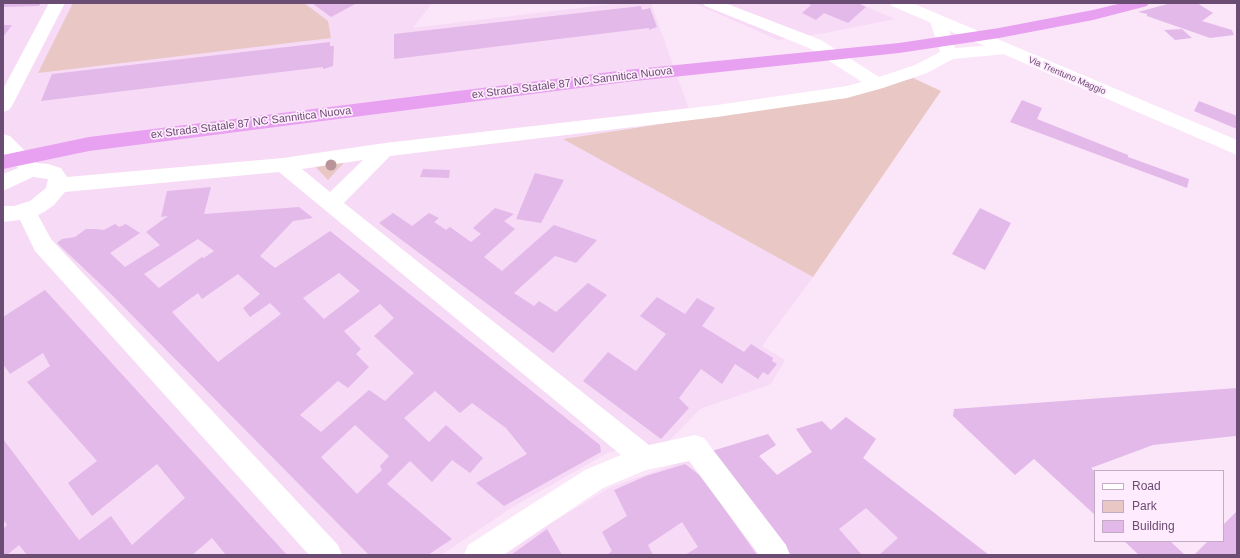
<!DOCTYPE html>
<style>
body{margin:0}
#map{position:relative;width:1240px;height:558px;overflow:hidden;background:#fbe5f9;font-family:Arial,sans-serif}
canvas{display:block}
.frame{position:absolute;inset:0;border:4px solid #6b4c72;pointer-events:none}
.legend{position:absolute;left:1094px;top:470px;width:130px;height:72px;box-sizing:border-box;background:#feebfd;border:1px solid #c3abc5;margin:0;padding:5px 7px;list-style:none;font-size:12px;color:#6b4c72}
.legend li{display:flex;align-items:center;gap:8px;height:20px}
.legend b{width:20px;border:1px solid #c3abc5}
</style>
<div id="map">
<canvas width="1240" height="558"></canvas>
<div class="frame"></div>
<ul class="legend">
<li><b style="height:5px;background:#fff"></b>Road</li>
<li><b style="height:11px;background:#e8c7c4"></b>Park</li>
<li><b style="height:11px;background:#e3b9ea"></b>Building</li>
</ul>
</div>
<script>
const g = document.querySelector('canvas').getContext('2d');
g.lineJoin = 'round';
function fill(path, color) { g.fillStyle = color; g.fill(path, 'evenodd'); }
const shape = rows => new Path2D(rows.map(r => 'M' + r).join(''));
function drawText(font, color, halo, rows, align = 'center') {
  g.font = font + ' Arial,sans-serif'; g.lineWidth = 3.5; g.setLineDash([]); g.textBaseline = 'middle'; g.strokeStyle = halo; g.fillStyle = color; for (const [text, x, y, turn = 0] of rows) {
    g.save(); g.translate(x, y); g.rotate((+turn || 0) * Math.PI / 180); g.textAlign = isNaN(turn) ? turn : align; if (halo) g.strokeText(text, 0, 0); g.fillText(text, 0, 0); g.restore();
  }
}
fill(shape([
 [3,3,432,3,413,28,620,3,651,3,692,118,564,139,813,277,762,346,785,360,771,384,700,409,667,443,609,452,511,508,441,555,3,555],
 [694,3,858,3,895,19,825,33,778,40],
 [846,417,876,439,863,458,989,555,505,555,548,525,611,487,712,451,768,434,776,445,759,456,777,475,812,452,796,429,822,421,831,430]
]), '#f7daf6');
fill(shape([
 [73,3,304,3,328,21,331,38,38,73],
 [913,78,941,91,813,277,563,139,856,94],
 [350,156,328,180,310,161]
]), '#e8c7c4');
fill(shape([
 [3,3,41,3,39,6,3,7],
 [312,3,357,3,331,17],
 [806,3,858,3,866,7,848,23,824,13,816,20,802,13,811,5],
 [1171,3,1197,3,1213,13,1202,21,1232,30,1234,35,1210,38,1147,16,1147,14,1138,12],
 [641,6,642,10,650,8,657,27,649,30,649,28,394,59,394,34],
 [3,25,12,25,3,37],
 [1182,29,1192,38,1175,40,1164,30],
 [330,42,330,46,334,46,333,66,327,68,323,69,323,67,41,101,52,74],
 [1022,100,1042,108,1037,119,1128,155,1128,157,1189,179,1187,188,1010,122],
 [1199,101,1237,116,1237,129,1194,111],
 [423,169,450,170,449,178,420,177],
 [535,173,564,180,541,223,516,219],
 [211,187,204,214,299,207,313,218,293,221,260,256,275,268,330,231,600,445,601,452,504,506,476,483,527,454,506,428,472,403,460,413,435,391,404,418,429,442,446,425,483,458,470,473,452,460,432,482,410,461,387,484,452,539,428,555,369,555,113,296,57,243,62,239,75,237,86,229,96,229,104,230,115,224,119,227,126,224,140,233,110,253,125,267,160,245,146,232,168,216,161,217,167,191],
 [198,239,214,251,204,258,202,257,159,288,144,274],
 [339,273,360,291,324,319,303,298],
 [238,274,260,294,243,308,250,317,270,303,281,314,218,362,172,312,198,293,202,299],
 [380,304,394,318,374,336,414,373,385,401,369,390,321,432,300,415,338,381,348,388,369,367,356,354,361,349,344,331],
 [355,425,389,456,380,466,382,470,357,494,321,457],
 [495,208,514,214,504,221,515,229,484,257,502,271,554,225,597,240,576,263,555,256,514,293,534,306,539,301,556,312,588,283,607,295,553,353,379,223,393,213,412,226,429,213,439,218,434,222,446,230,450,227,471,242,481,234,473,228],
 [980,208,1011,223,985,270,952,254],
 [45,290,287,555,226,555,212,538,192,555,27,555,19,545,7,555,3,555,3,529,7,525,3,519,3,439,79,540,111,516,132,545,185,498,157,464,92,516,68,483,97,461,27,382,50,366,43,353,10,374,3,364,3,317],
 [657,297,685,314,697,298,715,308,702,326,744,352,751,344,773,358,772,361,777,364,768,375,763,372,758,379,735,364,722,384,701,369,679,398,689,408,661,439,583,381,608,352,636,371,666,334,640,316],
 [1237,388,1237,437,1235,436,1153,445,1091,468,1095,472,1095,515,1034,459,1015,475,953,416,954,409],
 [846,417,876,439,863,458,989,555,879,555,898,538,866,508,839,529,862,555,791,555,712,451,768,434,776,445,759,456,777,475,812,452,796,429,822,421,831,430],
 [685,464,702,477,757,555,685,555,698,547,682,522,648,545,653,555,607,555,612,551,602,532,627,516,614,490,646,476],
 [1237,511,1237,555,1194,555,1208,541,1223,541,1223,525],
 [547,529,562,555,511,555],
 [1124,541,1170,541,1185,555,1139,555]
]), '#e3b9ea');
fill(shape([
 [49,3,65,3,12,106,9,110,3,112,3,89,49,3],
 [703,3,725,3,821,40,879,77,915,65,940,52,930,21,932,18,938,16,944,18,946,21,955,48,1006,44,1012,45,1014,49,1012,53,1006,54,953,59,927,73,883,88,847,98,717,117,390,156,344,203,649,445,695,435,704,438,786,545,790,555,759,555,689,461,646,470,603,488,503,555,464,555,468,545,585,470,621,455,279,172,65,192,54,205,44,212,38,215,51,239,338,545,342,555,309,555,35,251,20,220,3,222,3,206,14,206,30,201,46,188,48,179,33,177,3,191,3,174,18,168,3,153,3,134,10,136,37,163,48,164,61,168,67,177,283,158,385,143,717,105,847,86,862,82,809,48,705,6,703,3],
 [363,160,330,192,302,169,363,160]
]), '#fff');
fill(shape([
 [890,3,912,3,1237,140,1237,155,892,6,890,3]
]), '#fff');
fill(shape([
 [1122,3,1149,3,1147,6,1093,20,999,38,899,53,626,82,89,151,3,169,3,155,89,137,626,70,899,43,999,28,1093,10,1122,3]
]), '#e8a0f0');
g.fillStyle = '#b99599';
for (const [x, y] of [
 [331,165]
]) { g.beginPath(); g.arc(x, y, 5.5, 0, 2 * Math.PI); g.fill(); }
drawText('9px', '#6b4c72', '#feebfd', [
 ["Via Trentuno Maggio",1067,76,23]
]);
drawText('11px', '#6b4c72', '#feebfd', [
 ["ex Strada Statale 87 NC Sannitica Nuova",572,83,-7],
 ["ex Strada Statale 87 NC Sannitica Nuova",251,123,-7]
]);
</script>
